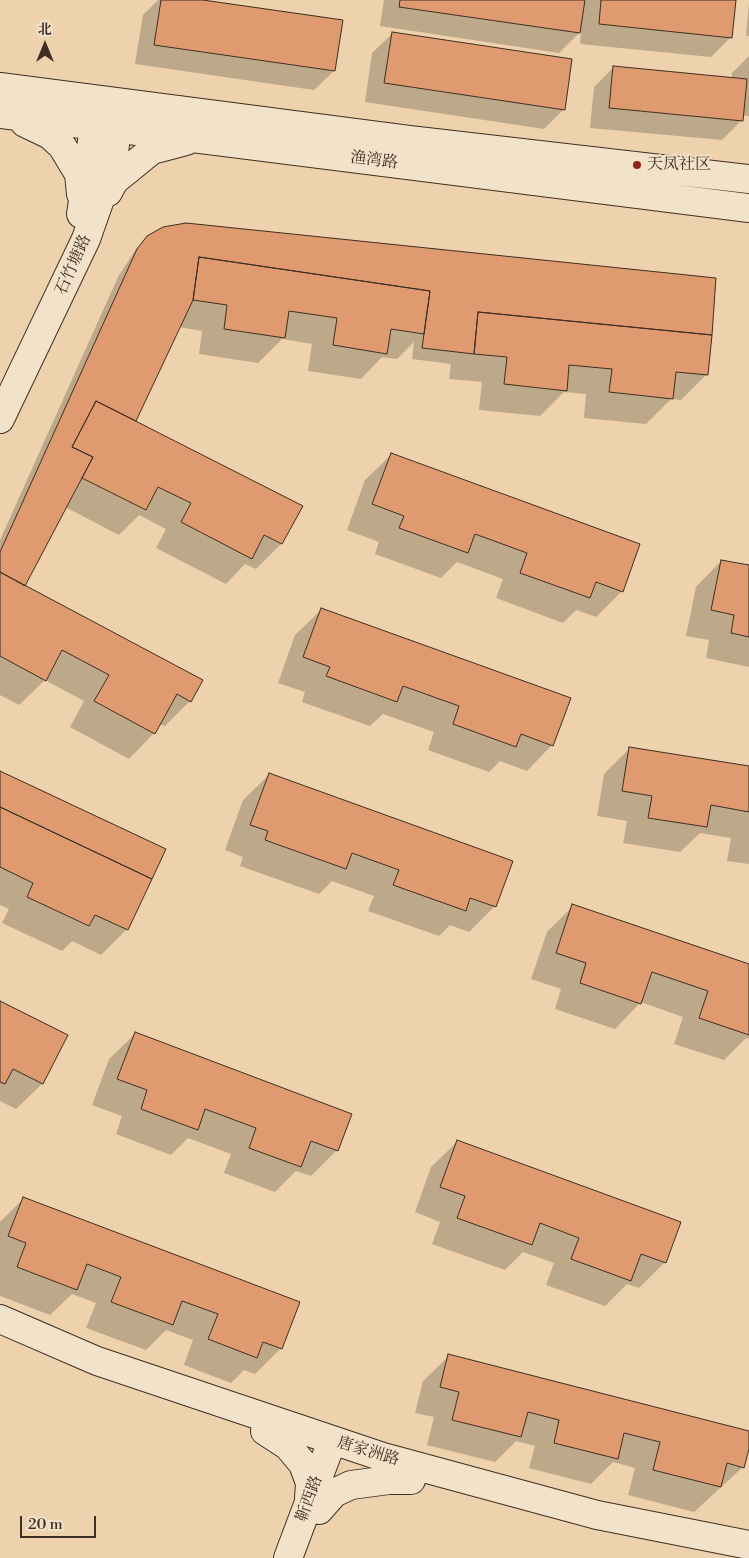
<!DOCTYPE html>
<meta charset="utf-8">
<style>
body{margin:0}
#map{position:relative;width:749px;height:1558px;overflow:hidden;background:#edd2ad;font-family:"Libre Bodoni","Noto Serif SC",serif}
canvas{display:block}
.north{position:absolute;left:20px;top:20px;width:50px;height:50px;-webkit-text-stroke:4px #f3e2ca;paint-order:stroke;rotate:0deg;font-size:14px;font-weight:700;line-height:20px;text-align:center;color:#3d2f22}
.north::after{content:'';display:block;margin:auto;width:18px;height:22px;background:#3d2f22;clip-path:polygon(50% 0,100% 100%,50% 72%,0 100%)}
.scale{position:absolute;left:20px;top:1516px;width:76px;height:22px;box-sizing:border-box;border:2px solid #3d2f22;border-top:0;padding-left:6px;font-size:15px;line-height:18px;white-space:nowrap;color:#3d2f22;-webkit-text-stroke:4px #f3e2ca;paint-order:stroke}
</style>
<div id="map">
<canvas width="749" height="1558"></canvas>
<div class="north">北</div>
<div class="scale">20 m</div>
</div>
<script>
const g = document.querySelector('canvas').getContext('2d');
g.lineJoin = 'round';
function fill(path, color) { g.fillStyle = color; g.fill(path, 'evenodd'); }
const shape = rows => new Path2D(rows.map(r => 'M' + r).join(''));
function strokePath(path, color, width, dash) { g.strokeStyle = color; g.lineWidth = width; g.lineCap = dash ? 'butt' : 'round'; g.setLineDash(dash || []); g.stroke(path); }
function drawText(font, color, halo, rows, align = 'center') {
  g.font = font + ' "Libre Bodoni","Noto Serif SC",serif'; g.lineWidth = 4; g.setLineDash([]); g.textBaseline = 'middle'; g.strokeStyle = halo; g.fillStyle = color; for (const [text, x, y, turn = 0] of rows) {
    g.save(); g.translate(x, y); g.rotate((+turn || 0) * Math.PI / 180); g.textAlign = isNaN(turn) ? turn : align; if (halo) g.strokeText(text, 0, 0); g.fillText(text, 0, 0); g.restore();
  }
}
fill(shape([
 [158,0,194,0,334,71,314,90,135,64,143,15],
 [384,0,584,0,583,3,587,0,735,0,731,37,711,57,580,44,581,31,559,53,380,26],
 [749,3,749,36,746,36],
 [392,34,564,109,544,129,365,102,372,53],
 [749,56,749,116,742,115,741,121,722,140,590,128,594,87,614,67,732,79,732,73],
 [148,237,707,374,681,400,671,399,646,424,584,418,586,394,564,392,540,416,479,410,482,382,449,379,451,364,412,359,414,342,397,359,382,357,361,379,308,371,312,344,282,339,258,363,199,354,202,331,179,327,134,422,281,544,256,569,245,564,226,584,156,548,166,529,139,515,119,535,65,507,23,586,190,701,165,726,159,724,154,733,129,759,70,727,84,701,45,680,19,705,0,695,0,540,118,277,136,249],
 [391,455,622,591,596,617,576,610,563,623,496,598,503,579,457,562,441,578,375,554,379,542,347,530,365,480],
 [721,561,749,567,749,667,706,658,709,640,686,636,696,587],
 [321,610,552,745,527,771,500,761,489,772,428,750,434,732,383,714,370,726,302,702,305,692,278,683,295,635],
 [630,748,749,767,749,864,727,861,731,838,700,833,680,852,623,843,627,821,597,816,604,774],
 [0,772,127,929,101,955,72,941,62,951,2,923,9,909,0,905],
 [269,775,495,906,469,932,450,925,439,936,368,911,374,896,332,881,319,894,240,866,243,857,225,850,243,800],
 [573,906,749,965,749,1039,746,1038,724,1060,674,1044,683,1017,641,1002,615,1029,555,1009,561,989,531,979,547,932],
 [0,1002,66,1035,42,1084,16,1109,0,1101],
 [135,1034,350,1114,336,1151,311,1176,296,1171,275,1192,224,1173,231,1154,188,1138,171,1155,116,1134,122,1116,92,1105,109,1059],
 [457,1142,665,1262,639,1288,627,1284,605,1306,546,1285,554,1263,523,1252,505,1270,432,1244,440,1222,415,1212,431,1167],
 [23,1199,281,1348,255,1374,244,1370,231,1383,184,1365,193,1340,166,1330,146,1350,86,1328,96,1303,72,1294,50,1315,0,1296,0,1222],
 [449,1356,749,1432,749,1444,743,1467,694,1512,628,1495,635,1468,613,1462,591,1484,529,1468,535,1446,516,1441,495,1462,427,1445,434,1417,415,1413,423,1381]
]), '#0003');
const building = shape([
 [161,0,203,0,343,20,335,71,154,45,161,0],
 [400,0,585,0,580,33,399,7,400,0],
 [601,0,736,0,732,38,599,24,601,0],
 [392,32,572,59,565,110,384,83,392,32],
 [613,66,747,79,743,121,609,108,613,66],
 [186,223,716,278,712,335,478,312,474,354,422,348,430,291,199,257,193,300,136,421,96,401,72,447,93,457,25,586,0,572,0,552,137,249,147,236,163,227,186,223],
 [199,257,430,291,424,334,391,329,387,354,333,345,337,318,289,311,285,338,224,329,227,305,193,300,199,257],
 [478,312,712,335,708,375,676,372,673,399,609,392,612,369,569,365,567,391,504,384,507,357,474,354,478,312],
 [96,401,303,506,282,544,264,535,252,559,181,522,191,503,158,487,146,510,82,478,93,457,72,447,96,401],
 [391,453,640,544,623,592,596,582,590,598,520,573,527,553,475,534,468,553,399,528,404,516,372,504,391,453],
 [721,560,749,565,749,637,731,633,734,615,711,610,721,560],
 [0,572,203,680,191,702,177,694,155,734,94,701,109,675,62,650,46,681,0,656,0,572],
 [321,608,571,698,553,746,521,734,516,747,453,724,459,706,403,686,397,702,326,676,330,667,303,657,321,608],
 [629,747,749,766,749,812,711,805,707,827,648,818,652,796,622,791,629,747],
 [0,771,166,849,152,879,0,807,0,771],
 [269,773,513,861,496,907,470,898,466,911,393,885,399,870,352,853,346,869,265,840,268,831,250,825,269,773],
 [0,807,152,879,128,930,95,915,89,926,27,897,33,883,0,867,0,807],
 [572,904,749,964,749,1035,699,1018,708,991,652,972,641,1004,580,983,586,963,556,953,572,904],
 [0,1001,68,1035,43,1084,13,1069,5,1084,0,1082,0,1001],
 [135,1032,352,1114,338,1151,311,1141,301,1167,249,1148,256,1128,205,1109,198,1130,141,1109,147,1090,117,1079,135,1032],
 [457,1140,681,1222,666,1263,641,1254,631,1281,571,1259,579,1238,540,1223,532,1245,457,1218,465,1196,440,1187,457,1140],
 [23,1197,300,1302,282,1349,263,1342,257,1358,208,1339,218,1314,182,1301,173,1325,111,1302,121,1277,87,1264,77,1290,17,1267,26,1243,8,1236,23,1197],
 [448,1354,749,1431,749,1449,744,1468,727,1463,721,1487,653,1470,660,1442,624,1433,618,1459,554,1443,559,1420,528,1412,521,1437,452,1420,459,1392,440,1387,448,1354]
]);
fill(building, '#df9a6f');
strokePath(building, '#3d2f22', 1);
const secondary = shape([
 [0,87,409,140,749,179],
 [0,114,749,208],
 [25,123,50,135,62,146,79,174,81,194],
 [108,192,114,181,152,150,186,141],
 [81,214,97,108],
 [0,419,86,239,113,162,119,110],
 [0,1319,97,1361,383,1457,597,1515,749,1545],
 [265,1431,288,1446,303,1464,310,1483,309,1498],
 [319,1510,334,1493,351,1485,389,1480,411,1480],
 [288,1558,332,1441]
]);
strokePath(secondary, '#3d2f22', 30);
strokePath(secondary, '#f3e2ca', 28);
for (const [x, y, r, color] of [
 [637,165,5,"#8f2418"]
]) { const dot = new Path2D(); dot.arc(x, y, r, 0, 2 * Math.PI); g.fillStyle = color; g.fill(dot); strokePath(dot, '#f3e2ca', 2); }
drawText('16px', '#3d2f22', '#f3e2ca', [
 ["渔湾路",374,161,7],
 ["石竹塘路",74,265,-66],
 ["唐家洲路",368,1452,17],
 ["靳西路",310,1499,-70]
]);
drawText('16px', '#3d2f22', '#f3e2ca', [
 ["天凤社区",647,165]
], 'left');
</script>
